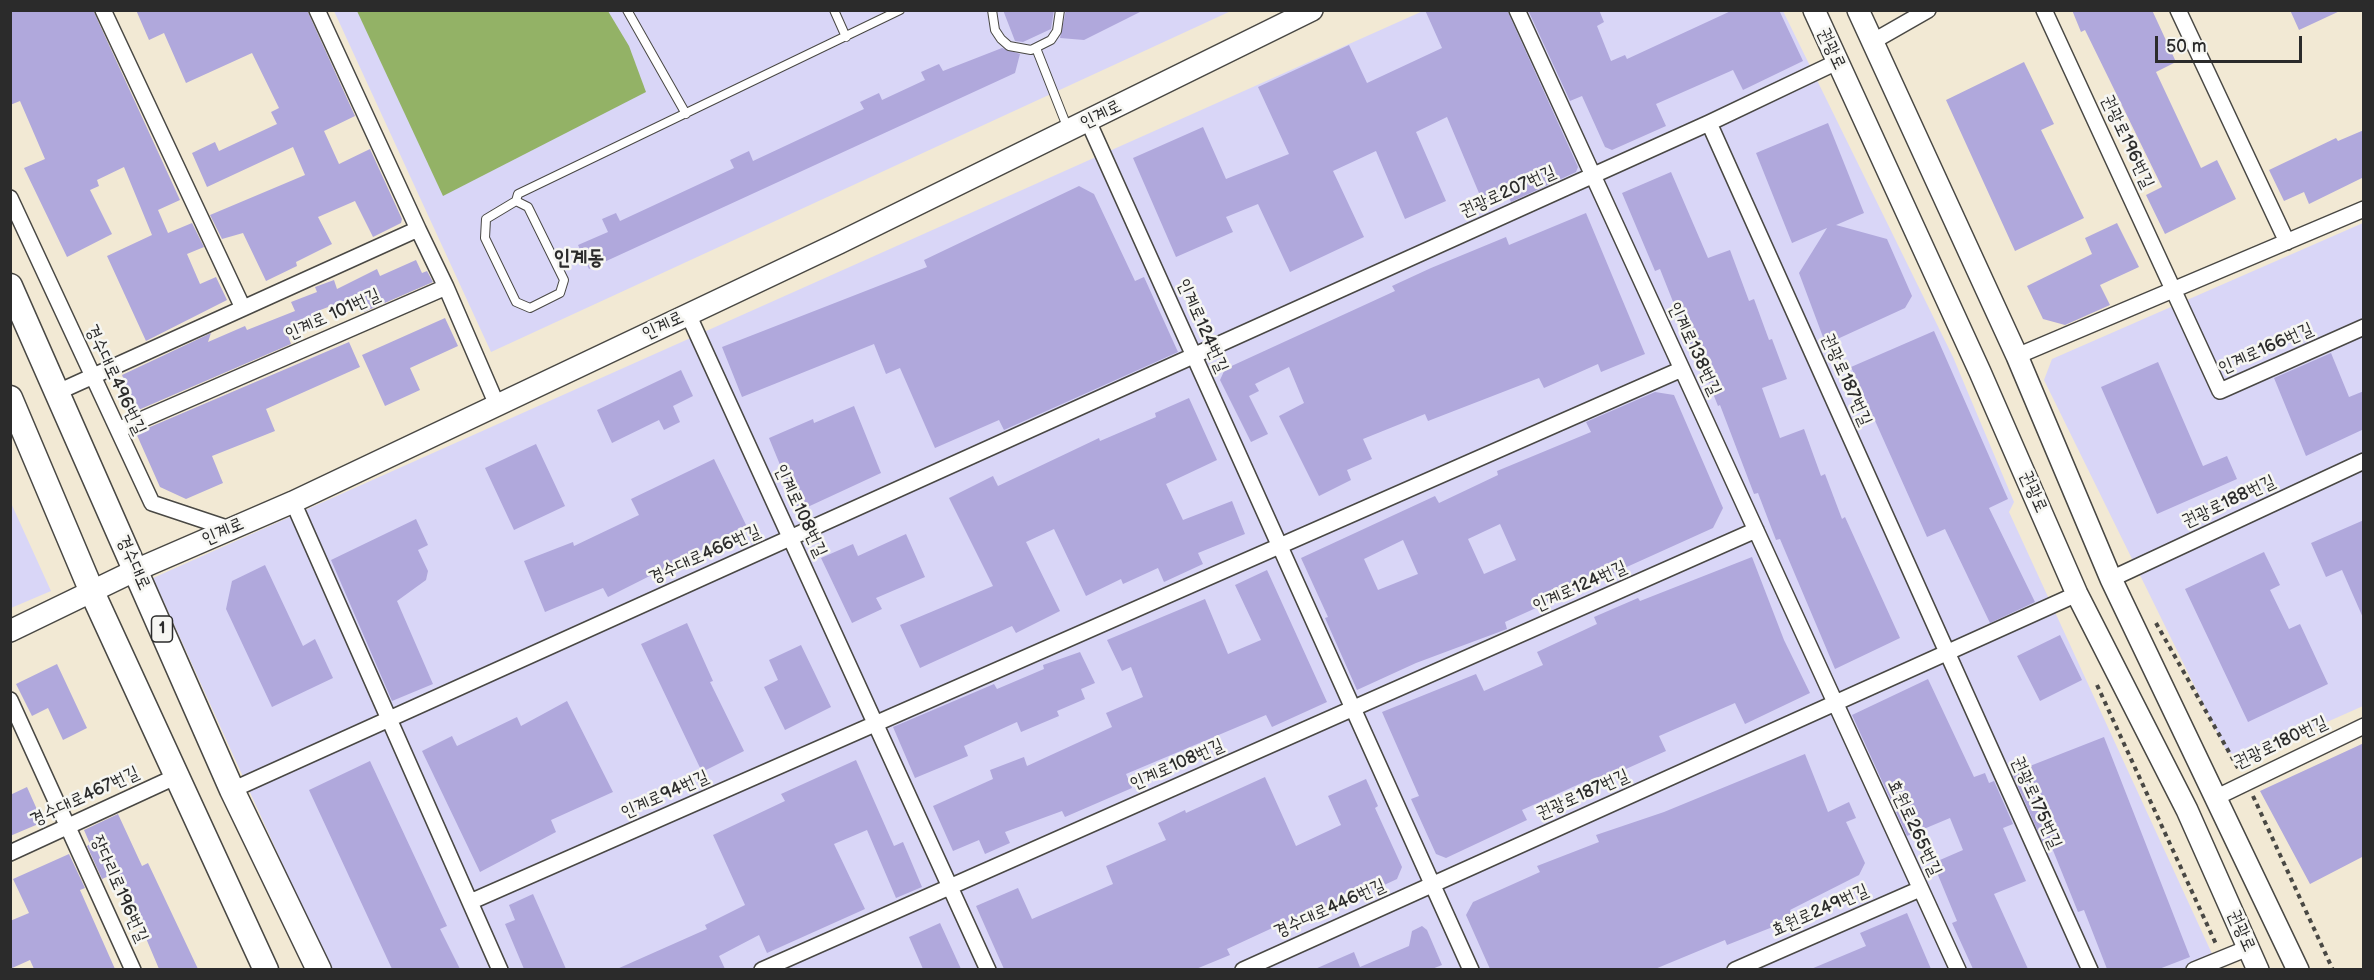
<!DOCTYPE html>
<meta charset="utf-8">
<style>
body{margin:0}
#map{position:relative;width:2374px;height:980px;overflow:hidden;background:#f2e9d4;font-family:"Balsamiq Sans",sans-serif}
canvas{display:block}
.frame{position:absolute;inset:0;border:12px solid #2b2b2b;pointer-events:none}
.scale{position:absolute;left:2155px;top:36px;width:147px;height:27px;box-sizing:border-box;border:3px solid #2b2b2b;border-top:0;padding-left:8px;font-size:18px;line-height:21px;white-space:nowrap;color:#2b2b2b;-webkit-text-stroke:4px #f6f6f2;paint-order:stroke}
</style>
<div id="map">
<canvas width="2374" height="980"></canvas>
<div class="frame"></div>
<div class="scale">50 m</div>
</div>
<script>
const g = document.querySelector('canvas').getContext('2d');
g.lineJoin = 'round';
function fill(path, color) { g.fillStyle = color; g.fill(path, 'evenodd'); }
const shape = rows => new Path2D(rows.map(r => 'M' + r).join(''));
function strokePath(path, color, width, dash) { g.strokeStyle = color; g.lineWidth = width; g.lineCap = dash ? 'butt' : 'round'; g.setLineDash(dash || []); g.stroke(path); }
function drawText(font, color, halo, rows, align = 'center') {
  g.font = font + ' "Balsamiq Sans","Poor Story",sans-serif'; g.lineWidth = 5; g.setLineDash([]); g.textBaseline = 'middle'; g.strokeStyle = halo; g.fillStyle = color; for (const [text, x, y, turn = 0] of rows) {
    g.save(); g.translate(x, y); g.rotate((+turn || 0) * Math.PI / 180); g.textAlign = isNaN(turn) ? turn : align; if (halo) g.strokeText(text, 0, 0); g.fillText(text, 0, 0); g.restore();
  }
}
fill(shape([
 [334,11,1231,11,491,352],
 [1423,11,1783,11,1953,357,2014,502,2009,512,2219,969,330,969,153,578],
 [2363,223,2363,706,2246,758,2227,752,2044,380,2052,359],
 [11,503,51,591,11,608,10,608]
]), '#d9d6f7');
fill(shape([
 [357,11,608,11,629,46,646,92,443,196]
]), '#93b266');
fill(shape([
 [10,10,93,10,180,200,158,210,168,233,192,223,204,247,187,254,200,284,216,277,227,300,146,341,107,256,152,235,124,167,97,180,99,186,90,190,112,234,67,257,24,168,45,159,20,101,10,105],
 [136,10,307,10,355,116,324,131,339,164,370,149,402,219,401,223,373,237,355,201,318,217,332,244,296,262,297,266,266,281,243,233,222,239,210,215,305,175,293,147,207,187,192,153,215,142,219,151,277,124,271,112,279,108,252,53,186,83,164,33,149,40],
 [1003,10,1054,10,1051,29,1023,42,1015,41],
 [1066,10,1144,10,1084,40,1060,38],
 [1425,10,1507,10,1578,167,1576,172,1511,202,1508,195,1484,205,1447,117,1416,132,1446,201,1405,219,1376,151,1333,171,1364,237,1290,272,1258,204,1226,217,1233,232,1176,257,1133,158,1203,127,1226,179,1289,154,1258,87,1349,45,1367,83,1442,48],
 [1528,10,1599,10,1604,22,1597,26,1611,61,1625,55,1627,59,1733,10,1779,10,1803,61,1743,90,1733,70,1656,104,1666,126,1612,150,1605,147,1582,96,1570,101],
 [2072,10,2152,10,2176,62,2156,72,2201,168,2217,160,2236,199,2165,234,2146,195,2162,187,2085,30,2081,32],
 [2290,10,2342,10,2299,30],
 [1002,48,1020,54,1015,73,589,269,578,245,608,232,602,219,616,213,620,221,734,168,730,160,749,151,753,161,864,109,860,102,879,93,882,100,925,80,921,72,939,64,943,71],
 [2024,62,2054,124,2041,130,2084,218,2015,251,1946,100],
 [1828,123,1864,213,1836,225,1887,239,1912,296,1905,308,1833,341,1823,337,1799,273,1827,228,1792,243,1756,153],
 [2364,130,2364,177,2309,204,2304,192,2284,201,2269,170,2336,138,2338,141],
 [1671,172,1708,258,1730,250,1749,301,1754,299,1769,340,1772,339,1787,379,1762,388,1780,438,1804,429,1821,476,1825,474,1842,519,1845,517,1900,638,1835,669,1780,539,1776,540,1758,493,1754,494,1720,405,1718,406,1700,361,1697,362,1660,269,1655,271,1622,193],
 [1079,186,1094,194,1135,281,1144,277,1178,352,1004,430,999,420,935,448,900,368,886,374,874,344,742,397,722,347,927,267,924,260],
 [1586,213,1645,354,1601,372,1598,364,1544,388,1539,378,1428,421,1425,414,1363,439,1372,459,1347,470,1351,480,1319,496,1279,416,1304,403,1289,367,1255,384,1259,391,1249,396,1268,434,1251,442,1220,380,1225,369,1395,291,1392,286,1431,268,1506,237,1509,245],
 [2117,223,2139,267,2100,285,2110,305,2065,325,2043,319,2027,286,2092,254,2085,238],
 [416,260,422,273,427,271,433,282,364,312,357,296,315,312,318,321,287,333,291,344,136,411,122,375,211,333,208,342,245,326,247,330,295,311,291,302,317,292,315,287,334,280,337,289,377,269,380,276],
 [445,318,458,346,410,368,420,390,385,406,362,355],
 [1934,331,2008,499,1989,508,2035,602,1990,623,1945,529,1927,537,1851,367],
 [349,342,360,367,266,409,275,431,212,456,223,483,186,499,160,487,136,433],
 [2331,353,2349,397,2364,391,2364,429,2306,456,2274,378],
 [2158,362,2203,466,2227,456,2237,479,2157,514,2101,387],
 [681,370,693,396,673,406,680,422,664,430,659,420,612,443,597,410],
 [1655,392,1674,395,1723,508,1713,528,1505,622,1507,629,1416,663,1357,690,1325,618,1328,617,1301,558,1435,496,1439,503,1498,475,1497,471,1591,432,1586,422],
 [1500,524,1516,560,1484,574,1468,539],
 [1403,540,1418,574,1378,590,1364,559],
 [1189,398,1217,460,1166,484,1183,520,1232,501,1245,534,1198,553,1203,564,1164,582,1158,568,1123,584,1121,579,1086,596,1054,529,1026,542,1060,611,1016,633,1012,626,920,668,900,625,993,586,949,498,993,476,998,486,1099,438,1100,441,1156,417,1155,413],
 [854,406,881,473,799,511,769,438,813,419,814,423],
 [536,444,565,506,514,530,485,468],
 [714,459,747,527,608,597,603,588,545,612,524,561,573,542,574,546,639,515,631,499],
 [416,519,428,545,418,550,428,571,426,580,397,601,433,684,392,701,331,560],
 [2364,520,2364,620,2342,570,2326,577,2311,543],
 [906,534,925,577,876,598,882,609,852,623,821,558,853,544,858,556],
 [2264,552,2280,585,2270,590,2289,629,2300,624,2328,684,2248,722,2185,589],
 [1752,557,1784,640,1810,693,1745,724,1735,703,1659,736,1666,751,1588,786,1586,781,1522,810,1527,820,1446,858,1436,854,1411,799,1419,796,1382,712,1476,674,1484,691,1543,665,1537,652,1597,624,1594,617,1638,598,1640,601],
 [265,565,303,646,315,639,333,678,272,707,226,609,232,581],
 [1267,570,1327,702,1272,727,1266,715,1126,774,1132,788,1065,817,1062,811,1005,832,1010,843,985,854,979,840,953,851,933,806,993,779,990,770,1024,757,1027,766,1112,727,1106,713,1143,697,1131,667,1122,671,1107,640,1205,599,1228,654,1261,640,1235,585],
 [687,623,713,681,710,682,744,751,702,772,641,644],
 [2060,635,2082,680,2040,701,2017,656],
 [801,645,831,707,785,730,764,687,778,680,769,660],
 [1080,652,1095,683,1081,689,1085,699,1057,711,1059,716,1021,732,1017,722,964,746,968,756,915,778,893,727,994,684,997,689,1044,669,1043,665],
 [57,664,87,728,63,740,48,708,32,716,16,684],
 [1928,679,1974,777,1985,773,1989,783,1994,781,2013,824,2003,828,2026,881,1994,894,2028,969,1973,969,1952,923,1957,921,1933,863,1963,850,1950,818,1907,836,1852,715],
 [567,701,613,792,551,820,556,832,480,872,422,751,452,736,457,746,517,717,521,726],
 [2104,737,2190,957,2159,969,2107,969,2084,910,2078,912,2050,843,2044,845,2012,773],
 [2364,743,2364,856,2310,884,2260,791],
 [1805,754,1828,812,1849,802,1856,818,1846,822,1865,863,1859,875,1790,910,1793,919,1727,945,1725,940,1655,969,1490,969,1466,915,1473,902,1540,872,1537,866,1599,842,1596,835,1664,812],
 [856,760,894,846,903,842,922,887,896,898,867,830,834,844,865,909,767,953,759,935,719,956,725,969,617,969,707,929,705,925,745,905,713,835,785,801,781,794],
 [370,761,447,926,440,929,460,969,392,969,309,790],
 [1265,777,1296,846,1341,825,1328,796,1366,779,1378,806,1375,808,1402,867,1397,879,1333,909,1331,903,1281,924,1227,949,1230,955,1196,969,1004,969,976,906,1018,888,1032,919,1113,884,1106,866,1166,840,1158,823,1185,810,1186,813],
 [27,787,39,814,36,825,10,836,10,795],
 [118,814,142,866,148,863,198,969,159,969,118,872,102,879,87,846,90,844,84,830],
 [69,854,85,888,80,890,115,969,34,969,30,960,10,969,10,921,29,913,13,879],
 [533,894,566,969,524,969,505,924,515,920,509,905],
 [1907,913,1931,969,1811,969,1866,946,1860,933],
 [940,923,961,969,923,969,909,937],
 [1422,926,1427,930,1442,965,1432,969,1315,969,1354,952,1360,967,1409,946,1412,931]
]), '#b0a8dc');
const lane = shape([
 [627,10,686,114],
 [834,10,846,37],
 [992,10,995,30,1001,39,1009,46,1031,50,1051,40,1057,31,1060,10],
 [1036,48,1068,129],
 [516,201,528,207,564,280,560,293,530,308,516,302,485,238,486,219,516,201,518,194,900,10]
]);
const street = shape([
 [103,10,243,308],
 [317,10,418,229],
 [1517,10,1958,970],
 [2044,10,2220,391,2364,327],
 [2178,10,2287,242],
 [1872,42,1928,10],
 [1088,121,1471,970],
 [1709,123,2090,970],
 [10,198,152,503,230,529],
 [688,314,988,970],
 [2017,356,2364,209],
 [58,392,418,229,446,287],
 [118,430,446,287,497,405],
 [293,502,500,970],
 [2111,579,2364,461],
 [10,700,133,970],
 [232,790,1709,123,1837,62],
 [2217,797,2364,726],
 [10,853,175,777],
 [470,902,1682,369],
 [762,970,1756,530],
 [1243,970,2077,594],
 [1735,970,1920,889],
 [2194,970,2248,948]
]);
const secondary = shape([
 [1814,10,1980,372,2077,594,2187,810,2258,970],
 [1858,10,2017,356,2111,579,2298,970],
 [10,631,136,570,293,502,839,243,1312,10]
]);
const primary = shape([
 [10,286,232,790,319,970],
 [10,398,92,592,266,970]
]);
strokePath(lane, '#494844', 10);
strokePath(street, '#494844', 18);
strokePath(secondary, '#494844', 24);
strokePath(primary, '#494844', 27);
strokePath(shape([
 [2156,623,2238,768],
 [2097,685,2216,944],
 [2253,796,2333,970]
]), '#494844', 4, [4.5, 4.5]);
strokePath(lane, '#fff', 8);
strokePath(street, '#fff', 15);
strokePath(secondary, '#fff', 21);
strokePath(primary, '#fff', 24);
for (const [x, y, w] of [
 [162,629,21]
]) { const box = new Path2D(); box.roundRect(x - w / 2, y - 13, w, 26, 4.5); g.fillStyle = '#f6f6f2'; g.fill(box); strokePath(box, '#2b2b2b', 1.5); }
drawText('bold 16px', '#2b2b2b', null, [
 ["1",162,629]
]);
drawText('18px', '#2b2b2b', '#f6f6f2', [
 ["권광로",1831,49,65],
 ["인계로",1101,115,-26],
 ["권광로196번길",2127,142,65],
 ["권광로207번길",1508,192,-24],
 ["인계로 101번길",333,315,-24],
 ["인계로",663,326,-25],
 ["인계로124번길",1202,326,66],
 ["인계로138번길",1694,349,65],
 ["인계로166번길",2266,349,-24],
 ["경수대로496번길",115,380,65],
 ["권광로187번길",1846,380,66],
 ["권광로",2033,492,66],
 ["권광로188번길",2229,502,-25],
 ["인계로108번길",800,511,65],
 ["인계로",223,532,-23],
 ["경수대로466번길",705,555,-24],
 ["경수대로",133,563,66],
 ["인계로124번길",1580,587,-24],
 ["권광로180번길",2281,743,-25],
 ["인계로108번길",1177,765,-24],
 ["인계로94번길",665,795,-24],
 ["권광로187번길",1583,795,-24],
 ["경수대로467번길",85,797,-25],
 ["권광로175번길",2036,803,66],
 ["효원로265번길",1914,828,65],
 ["장다리로196번길",119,889,66],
 ["경수대로446번길",1330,909,-24],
 ["효원로249번길",1820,911,-24],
 ["권광로",2241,931,66]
]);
drawText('bold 21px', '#2b2b2b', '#f6f6f2', [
 ["인계동",579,259]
]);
</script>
